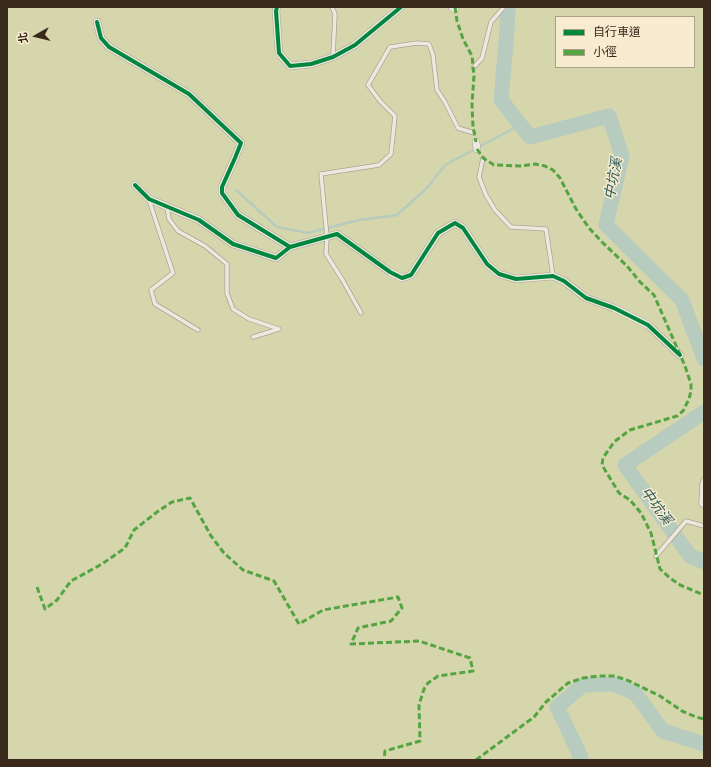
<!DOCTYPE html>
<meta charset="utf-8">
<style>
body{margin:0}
#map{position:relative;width:711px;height:767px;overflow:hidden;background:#e6decb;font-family:Spectral,"Noto Sans TC",serif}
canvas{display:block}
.frame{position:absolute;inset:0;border:8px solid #3a2a1c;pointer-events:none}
.legend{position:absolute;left:555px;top:16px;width:140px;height:52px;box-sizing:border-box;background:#f8ecd0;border:1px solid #ac9e88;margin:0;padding:5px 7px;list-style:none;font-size:12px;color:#3a2a1c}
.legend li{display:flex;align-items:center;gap:8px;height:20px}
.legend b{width:20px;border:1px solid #ac9e88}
.north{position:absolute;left:16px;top:16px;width:40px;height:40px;-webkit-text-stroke:3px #f8ecd0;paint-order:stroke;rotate:262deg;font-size:11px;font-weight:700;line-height:16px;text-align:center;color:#3a2a1c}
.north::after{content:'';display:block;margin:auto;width:14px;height:18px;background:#3a2a1c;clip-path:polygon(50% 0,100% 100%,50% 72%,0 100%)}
</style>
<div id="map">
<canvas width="711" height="767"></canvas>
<div class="frame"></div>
<ul class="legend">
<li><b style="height:5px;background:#00873e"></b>自行車道</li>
<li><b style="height:5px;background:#54a441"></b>小徑</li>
</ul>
<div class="north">北</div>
</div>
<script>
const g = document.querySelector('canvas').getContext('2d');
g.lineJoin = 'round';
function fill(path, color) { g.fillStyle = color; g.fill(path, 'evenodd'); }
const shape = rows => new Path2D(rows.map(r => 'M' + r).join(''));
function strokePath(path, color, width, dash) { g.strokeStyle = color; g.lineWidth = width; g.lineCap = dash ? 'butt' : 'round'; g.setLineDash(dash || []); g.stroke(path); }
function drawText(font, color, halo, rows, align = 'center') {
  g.font = font + ' Spectral,"Noto Sans TC",serif'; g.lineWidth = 3; g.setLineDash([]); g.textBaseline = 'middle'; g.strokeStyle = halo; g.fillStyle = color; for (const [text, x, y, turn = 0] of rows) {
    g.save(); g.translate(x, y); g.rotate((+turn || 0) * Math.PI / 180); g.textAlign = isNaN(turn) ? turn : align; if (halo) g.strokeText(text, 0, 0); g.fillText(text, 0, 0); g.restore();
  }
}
fill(shape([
 [7,7,704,7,704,760,7,760],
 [556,17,694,17,694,67,556,67]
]), '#d6d6ac');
strokePath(shape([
 [236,190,277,227,308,233,359,220,397,215,427,188,445,165,520,125]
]), '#b7cbbe', 2.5);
strokePath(shape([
 [508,7,507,31,501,100,530,137,609,116,622,156,606,225,682,300,704,359],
 [704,412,625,465,690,556,704,562],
 [579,760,581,757,557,707,583,685,613,684,635,693,663,731,704,744]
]), '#b7cbbe', 15);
const service = shape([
 [332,7,335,14,333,56],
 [473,68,482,58,491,22,504,7],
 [483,158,479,177,486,195,495,210,511,227,546,229,553,276],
 [149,200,173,273,151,290,155,304,198,330],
 [167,207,169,219,178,231,205,246,227,264,227,293,233,309,249,319,279,329,253,337],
 [361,313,342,279,326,254,327,237,321,174,379,165,391,154,395,116,380,101,368,85,390,47,417,43,429,44,433,55,437,90,445,102,458,128,474,133],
 [704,479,702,484,701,504,704,506],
 [656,556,686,521,704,526]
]);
const minor = shape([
 [277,7,276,11,279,53,290,66,311,64,333,57,355,45,401,7],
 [452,7,455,9],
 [97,22,101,38,109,47,189,94,241,143,235,158,222,187,222,193,238,215,290,247],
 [476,142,477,149],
 [135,185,149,199,199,220,233,244,276,258,290,247,337,234,390,272,402,278,411,275,438,233,455,223,463,228,487,264,499,274,516,279,553,276,564,281,586,298,614,308,648,325,680,355]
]);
strokePath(service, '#aba395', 5);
strokePath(minor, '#aba395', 8);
strokePath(service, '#ede8de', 3.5);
strokePath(minor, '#ede8de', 7);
strokePath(shape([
 [455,7,457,21,463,39,472,56,474,76,472,104,473,127,476,142],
 [477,149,483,158,494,165,520,166,535,164,545,166,553,170,560,178,576,209,589,228,602,242,627,266,640,282,654,295,685,366,691,384,691,391,689,399,683,411,677,416,630,430,614,442,603,458,602,465,619,493,630,500,641,513,651,533,660,569,670,578,680,585,704,595],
 [37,587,45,609,57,600,71,581,102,564,125,548,134,530,157,512,172,502,190,498,211,536,224,553,243,570,274,581,299,624,323,610,398,597,402,608,391,621,358,628,351,644,419,641,470,658,473,671,438,676,428,683,424,689,419,705,420,741,385,751,384,760],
 [476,760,534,717,546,702,568,683,583,678,599,676,614,676,627,680,660,696,682,711,696,717,704,719]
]), '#54a441', 3, [6, 3]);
strokePath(shape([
 [277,7,276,11,279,53,290,66,311,64,333,57,355,45,401,7],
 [97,22,101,38,109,47,189,94,241,143,235,158,222,187,222,193,238,215,290,247],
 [135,185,149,199,199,220,233,244,276,258,290,247,337,234,390,272,402,278,411,275,438,233,455,223,463,228,487,264,499,274,516,279,553,276,564,281,586,298,614,308,648,325,680,355]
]), '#00873e', 4);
drawText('italic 14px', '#2a5b58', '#f8ecd0', [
 ["中坑溪",615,179,-79],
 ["中坑溪",655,507,54]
]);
</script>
